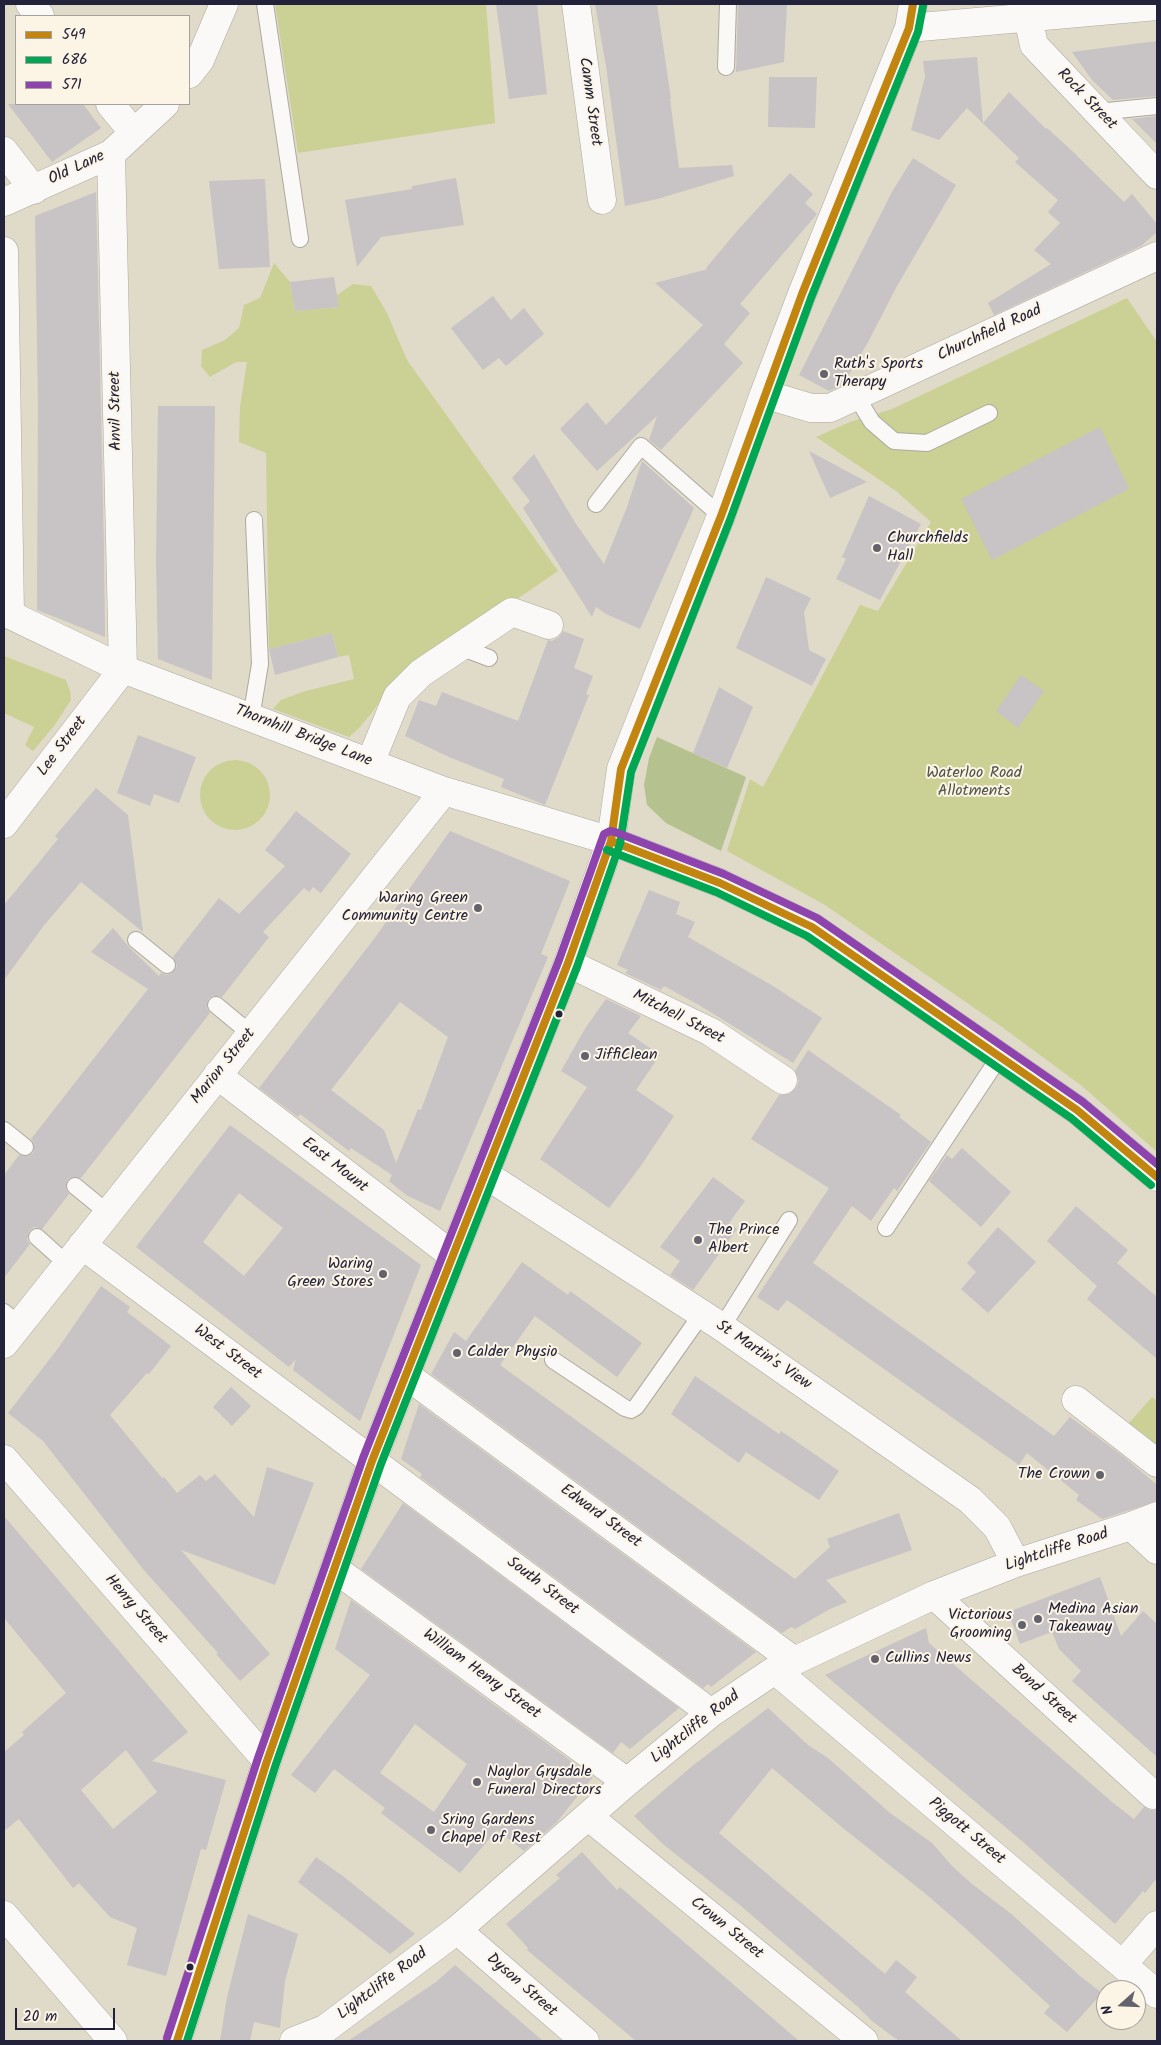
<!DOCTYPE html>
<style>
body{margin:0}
#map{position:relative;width:1161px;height:2045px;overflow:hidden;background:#e0dac8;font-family:Kalam,sans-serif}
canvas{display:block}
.frame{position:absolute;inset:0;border:5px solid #22223b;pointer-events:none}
.legend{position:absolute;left:15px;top:15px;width:175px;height:90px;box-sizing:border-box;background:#fcf5e5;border:1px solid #a5a1a1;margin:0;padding:6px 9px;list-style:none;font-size:15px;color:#22223b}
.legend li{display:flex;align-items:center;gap:10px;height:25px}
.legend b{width:25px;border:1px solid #a5a1a1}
.north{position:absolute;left:1096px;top:1980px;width:50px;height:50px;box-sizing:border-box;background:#fcf5e5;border:1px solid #a5a1a1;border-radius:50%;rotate:250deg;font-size:14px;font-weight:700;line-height:20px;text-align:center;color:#22223b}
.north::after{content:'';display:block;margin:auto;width:18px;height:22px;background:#64626c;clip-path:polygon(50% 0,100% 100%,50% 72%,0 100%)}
.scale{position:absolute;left:15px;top:2008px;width:100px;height:22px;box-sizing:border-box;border:2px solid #22223b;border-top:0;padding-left:6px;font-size:15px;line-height:18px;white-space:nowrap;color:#22223b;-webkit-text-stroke:4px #fcf5e5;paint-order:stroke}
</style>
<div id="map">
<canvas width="1161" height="2045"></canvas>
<div class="frame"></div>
<ul class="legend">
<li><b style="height:6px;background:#c2850f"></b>549</li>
<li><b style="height:6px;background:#00a651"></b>686</li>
<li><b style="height:6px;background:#8e44ad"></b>571</li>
</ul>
<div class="north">N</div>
<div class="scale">20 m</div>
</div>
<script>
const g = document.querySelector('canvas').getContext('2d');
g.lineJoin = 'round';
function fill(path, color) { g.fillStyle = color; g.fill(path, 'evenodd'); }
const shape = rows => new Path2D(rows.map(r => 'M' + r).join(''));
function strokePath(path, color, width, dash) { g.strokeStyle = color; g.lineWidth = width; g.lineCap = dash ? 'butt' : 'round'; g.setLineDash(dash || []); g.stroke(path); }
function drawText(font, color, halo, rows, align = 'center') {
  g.font = font + ' Kalam,sans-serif'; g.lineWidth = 4; g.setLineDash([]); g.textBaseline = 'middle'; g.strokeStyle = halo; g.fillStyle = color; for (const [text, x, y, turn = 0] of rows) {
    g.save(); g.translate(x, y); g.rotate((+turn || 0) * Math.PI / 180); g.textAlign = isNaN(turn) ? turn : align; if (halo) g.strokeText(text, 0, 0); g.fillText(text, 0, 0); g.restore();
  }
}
fill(shape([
 [275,4,486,4,495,123,298,153],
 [274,263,290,282,295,311,338,307,337,295,353,284,371,286,387,313,407,360,558,571,389,687,374,710,359,728,349,737,273,709,281,700,302,692,354,679,349,655,338,657,332,633,269,649,266,453,239,442,240,407,247,362,236,362,210,377,201,366,202,350,225,340,239,328,244,305,260,298],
 [1127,298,1157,342,1157,1152,1082,1086,1002,1027,825,905,727,851,750,779,763,787,860,605,878,611,931,522,896,491,816,437,850,422,892,409],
 [4,656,66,680,70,691,71,700,54,726,33,751,25,745,34,727,4,713],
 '200 795a35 35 0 1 1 70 0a35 35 0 1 1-70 0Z',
 [1152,1397,1157,1401,1157,1445,1129,1423]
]), '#cbd195');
fill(shape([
 [657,737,746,777,721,851,666,823,647,805,644,785,649,758]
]), '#b5c18e');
fill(shape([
 [496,4,537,4,547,94,509,99],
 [595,4,657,4,671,99,670,99,679,168,732,165,734,176,657,199,625,206,606,66],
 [738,4,787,4,784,62,736,72],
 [1157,41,1157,96,1113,100,1092,80,1072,52],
 [977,57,983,123,1009,92,1046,129,1047,128,1070,149,1124,202,1132,194,1157,224,1157,232,1141,246,994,315,988,303,1051,264,1034,250,1060,223,1048,212,1058,200,1015,162,1019,158,967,108,939,140,911,130,925,77,923,61],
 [769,77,817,77,815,128,768,127],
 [8,104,83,104,101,128,52,162],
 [1157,116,1157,144,1132,119],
 [913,158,956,185,897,286,867,344,843,385,829,391,799,375,893,190],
 [790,173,813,194,805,203,817,214,740,304,750,313,724,344,743,363,661,450,649,440,657,416,597,471,560,429,587,402,606,425,703,325,655,283,708,269,706,268,737,231],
 [456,178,464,225,381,237,357,267,345,200,412,189,412,186],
 [265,179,270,267,219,269,209,181],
 [96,192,104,547,105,637,37,610,38,406,35,216],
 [334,277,339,307,295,311,290,282],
 [493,296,511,320,524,308,544,334,506,366,499,358,483,370,451,328],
 [158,406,215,406,212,680,158,659,156,561],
 [1100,427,1129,489,992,560,961,499],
 [809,451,867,482,830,498],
 [534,454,576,524,604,564,627,507,642,461,694,508,640,629,606,614,596,607,592,617,523,508,530,501,512,478],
 [869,496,921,524,880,600,836,579,846,559,842,557],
 [766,577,811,598,804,612,809,650,826,659,812,686,736,648],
 [563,631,584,639,574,668,593,676,586,694,589,695,545,805,501,787,504,779,449,757,405,736,419,700,436,706,442,692,518,721,548,640,552,641,559,637],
 [332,633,338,657,275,675,269,649],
 [1021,675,1044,691,1018,728,996,711],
 [719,687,753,707,727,768,693,753],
 [138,735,196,757,179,803,154,794,150,806,117,793],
 [96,788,128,815,143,932,81,882,45,924,4,980,4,905,58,839,55,836],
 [296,811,351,854,321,893,313,887,309,892,304,888,263,932,269,937,222,997,213,996,208,999,207,1008,210,1013,81,1178,72,1177,67,1180,66,1189,69,1194,42,1229,34,1227,29,1231,27,1240,30,1244,4,1278,4,1175,19,1155,28,1156,33,1153,34,1144,31,1139,148,989,91,952,113,928,130,948,159,976,161,973,166,975,171,974,177,966,173,957,219,898,239,914,285,866,265,850],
 [450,831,570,881,541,954,548,957,440,1211,406,1195,389,1181,392,1175,351,1148,349,1151,300,1114,298,1117,259,1088,377,935],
 [400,1002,448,1037,421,1110,418,1109,396,1163,384,1130,331,1090],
 [649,890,680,902,676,914,695,922,688,937,773,986,822,1018,793,1063,699,1005,664,986,661,990,625,973,628,970,617,965],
 [606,999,641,1016,628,1033,660,1055,636,1090,674,1116,640,1167,609,1208,540,1159,587,1087,561,1071,586,1027],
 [808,1050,901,1115,899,1117,931,1142,897,1191,894,1188,871,1221,852,1206,813,1263,1054,1436,1070,1417,1123,1456,1157,1485,1157,1501,1102,1519,1076,1500,1079,1495,1027,1453,1019,1465,787,1300,778,1311,757,1297,829,1188,751,1139,779,1095,789,1094,796,1088,799,1081,795,1071],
 [230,1125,421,1265,360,1421,293,1370,296,1359,289,1367,136,1247],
 [239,1193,283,1228,244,1276,203,1242],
 [962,1148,1011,1192,981,1227,929,1181,947,1155,952,1159],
 [713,1177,745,1201,729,1223,737,1229,693,1290,670,1275,680,1261,660,1247],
 [1076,1206,1128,1250,1117,1263,1157,1297,1157,1359,1087,1299,1097,1286,1047,1241],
 [998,1227,1036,1262,988,1313,961,1289,976,1272,967,1263],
 [522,1262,568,1295,570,1291,642,1343,617,1377,535,1316,500,1365,795,1579,830,1547,827,1539,899,1513,912,1550,826,1580,847,1602,830,1609,795,1629,791,1627,782,1633,431,1374,454,1332,466,1341],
 [101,1286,130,1307,127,1312,171,1346,149,1374,147,1373,110,1415,162,1478,164,1477,177,1493,200,1475,206,1481,215,1474,254,1517,267,1467,314,1483,275,1585,181,1550,270,1654,240,1681,216,1654,218,1653,143,1569,43,1441,8,1413,59,1347],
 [695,1376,779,1434,781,1431,839,1471,819,1500,746,1452,739,1463,671,1414],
 [231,1387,251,1406,232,1426,213,1407],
 [419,1404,756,1652,711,1687,708,1684,703,1688,420,1477,422,1474,401,1459],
 [403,1503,679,1708,630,1749,621,1742,613,1753,361,1569],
 [4,1516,188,1732,152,1761,226,1780,206,1850,201,1849,166,1976,127,1965,137,1928,110,1917,79,1883,73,1888,19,1819,4,1831,4,1752,24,1735,22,1732,66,1693,4,1618],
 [126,1750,157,1792,113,1829,81,1790],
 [1100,1577,1121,1636,1143,1611,1157,1624,1157,1757,1072,1681,1081,1671,1059,1649,1052,1632,1020,1644,1008,1612],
 [351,1600,593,1777,556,1823,524,1851,497,1830,460,1873,381,1813,385,1808,334,1769,315,1793,291,1775,370,1675,335,1649],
 [415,1724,467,1764,434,1812,380,1773],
 [926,1628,929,1643,1112,1802,1134,1819,1144,1807,1150,1810,1157,1810,1157,1878,1145,1893,1143,1891,1115,1924,1023,1842,825,1675],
 [768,1708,808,1745,828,1758,890,1813,932,1843,952,1866,972,1884,1010,1913,1080,1976,1102,1993,1067,2032,1044,2013,1050,2006,964,1927,927,1895,843,1828,772,1768,719,1833,885,1974,896,1960,917,1977,905,1992,962,2041,899,2041,872,2021,858,2007,741,1906,664,1845,634,1816,691,1767],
 [582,1852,617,1890,620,1887,799,2041,636,2041,527,1950,528,1948,506,1924,560,1878,556,1875],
 [316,1857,344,1877,415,1934,390,1954,298,1882],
 [248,1914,298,1934,285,1981,280,2028,254,2022,250,2041,220,2041,227,1997],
 [455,1965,543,2041,348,2041,436,1982]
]), '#c8c3c4');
const lane = shape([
 [265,4,300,239],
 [726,67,728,4],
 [1098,112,1157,106],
 [856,396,872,422,894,441,927,443,989,413],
 [596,504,641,446,721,516],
 [460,647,489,658],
 [251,718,260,664,254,520],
 [136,940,167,965],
 [216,1005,251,1034],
 [4,1130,25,1147],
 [75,1186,108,1213],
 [886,1228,1000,1056],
 [37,1237,67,1264],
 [4,1312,19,1325],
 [722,1327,789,1220],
 [553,1360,625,1408,631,1410,636,1407,701,1315]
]);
const street = shape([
 [30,4,40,16],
 [576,4,602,200],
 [1028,17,1034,45,1157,175],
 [909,28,1157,6],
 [189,74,200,60,224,4],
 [110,104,134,133],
 [4,151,34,190],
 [4,202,111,154,165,104],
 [4,251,10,614],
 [764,394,811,408,830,408,1157,256],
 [4,612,123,669,444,791,611,841,720,883,812,927,1077,1110,1157,1177],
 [370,763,397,697,421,673,512,612,549,625],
 [4,824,123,669,111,154],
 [568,963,711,1032,783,1080],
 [217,1075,452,1255],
 [486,1175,722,1327,970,1500,997,1527,1016,1563],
 [82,1245,711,1713],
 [4,1344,444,791],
 [406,1375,793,1660],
 [1076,1400,1157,1463],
 [4,1459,267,1761],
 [1131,1526,1157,1550],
 [335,1569,627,1782],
 [934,1595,1153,1795],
 [775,1670,1157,1994],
 [589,1817,864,2041],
 [4,1915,113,2041],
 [457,1930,585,2041],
 [1123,1964,1157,1925],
 [177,2041,267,1761,372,1461,568,963,611,841,621,769,721,516,764,394,802,294,909,28,913,4],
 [294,2041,325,2029,457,1930,627,1782,711,1713,775,1670,934,1595,1016,1563,1131,1526,1157,1516]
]);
strokePath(lane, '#ada9a0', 18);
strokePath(street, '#ada9a0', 29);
strokePath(lane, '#faf9f7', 16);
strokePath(street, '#faf9f7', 28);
strokePath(shape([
 [611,841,720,883,812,927,1077,1110,1157,1177],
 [177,2041,267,1761,372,1461,568,963,611,841,621,769,721,516,802,294,909,28,913,4]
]), '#c2850f', 8);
strokePath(shape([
 [607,850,716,892,807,936,1071,1118,1151,1185],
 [187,2041,276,1764,381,1464,577,967,620,844,631,772,730,520,811,298,918,32,923,6]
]), '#00a651', 8);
strokePath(shape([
 [167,2038,258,1758,363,1458,559,960,604,834,610,831,615,832,724,874,817,918,1083,1102,1157,1164]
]), '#8e44ad', 8);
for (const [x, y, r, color] of [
 [824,374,5,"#64626c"],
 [877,548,5,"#64626c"],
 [478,908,5,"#64626c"],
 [559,1014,4.5,"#22223b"],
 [585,1056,5,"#64626c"],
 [698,1240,5,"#64626c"],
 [383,1274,5,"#64626c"],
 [457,1353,5,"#64626c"],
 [1100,1475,5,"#64626c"],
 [1038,1619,5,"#64626c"],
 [1022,1625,5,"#64626c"],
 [875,1659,5,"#64626c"],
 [477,1782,5,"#64626c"],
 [431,1830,5,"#64626c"],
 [190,1967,4.5,"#22223b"]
]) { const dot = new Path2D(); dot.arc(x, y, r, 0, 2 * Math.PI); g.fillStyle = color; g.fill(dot); strokePath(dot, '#fcf5e5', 2); }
drawText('16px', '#22223b', '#fcf5e5', [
 ["Rock Street",1086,100,46],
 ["Camm Street",589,102,82],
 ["Old Lane",77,169,-25],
 ["Churchfield Road",990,334,-25],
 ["Anvil Street",117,411,-91],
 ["Thornhill Bridge Lane",303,737,21],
 ["Lee Street",63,747,-53],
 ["Mitchell Street",678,1018,27],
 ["Marion Street",224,1067,-51],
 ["East Mount",334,1166,38],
 ["West Street",227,1353,37],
 ["St Martin's View",763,1356,34],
 ["Edward Street",600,1517,36],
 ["Lightcliffe Road",1057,1551,-18],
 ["South Street",542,1587,37],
 ["Henry Street",135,1610,49],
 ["William Henry Street",481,1675,36],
 ["Bond Street",1043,1695,42],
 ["Lightcliffe Road",696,1728,-38],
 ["Piggott Street",966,1832,40],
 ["Crown Street",726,1929,39],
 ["Lightcliffe Road",383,1985,-37],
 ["Dyson Street",521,1986,41]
]);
drawText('16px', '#22223b', '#fcf5e5', [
 ["Ruth's Sports",834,365],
 ["Therapy",834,383],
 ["Churchfields",887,539],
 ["Hall",887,557],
 ["Waring Green",468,899,"right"],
 ["Community Centre",468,917,"right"],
 ["JiffiClean",595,1056],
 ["The Prince",708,1231],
 ["Albert",708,1249],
 ["Waring",373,1265,"right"],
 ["Green Stores",373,1283,"right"],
 ["Calder Physio",467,1353],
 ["The Crown",1090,1475,"right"],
 ["Medina Asian",1048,1610],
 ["Takeaway",1048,1628],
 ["Victorious",1012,1616,"right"],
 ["Grooming",1012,1634,"right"],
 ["Cullins News",885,1659],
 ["Naylor Grysdale",487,1773],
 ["Funeral Directors",487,1791],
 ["Sring Gardens",441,1821],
 ["Chapel of Rest",441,1839]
], 'left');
drawText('16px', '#4f5449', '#fcf5e5', [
 ["Waterloo Road",974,774],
 ["Allotments",974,792]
]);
</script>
